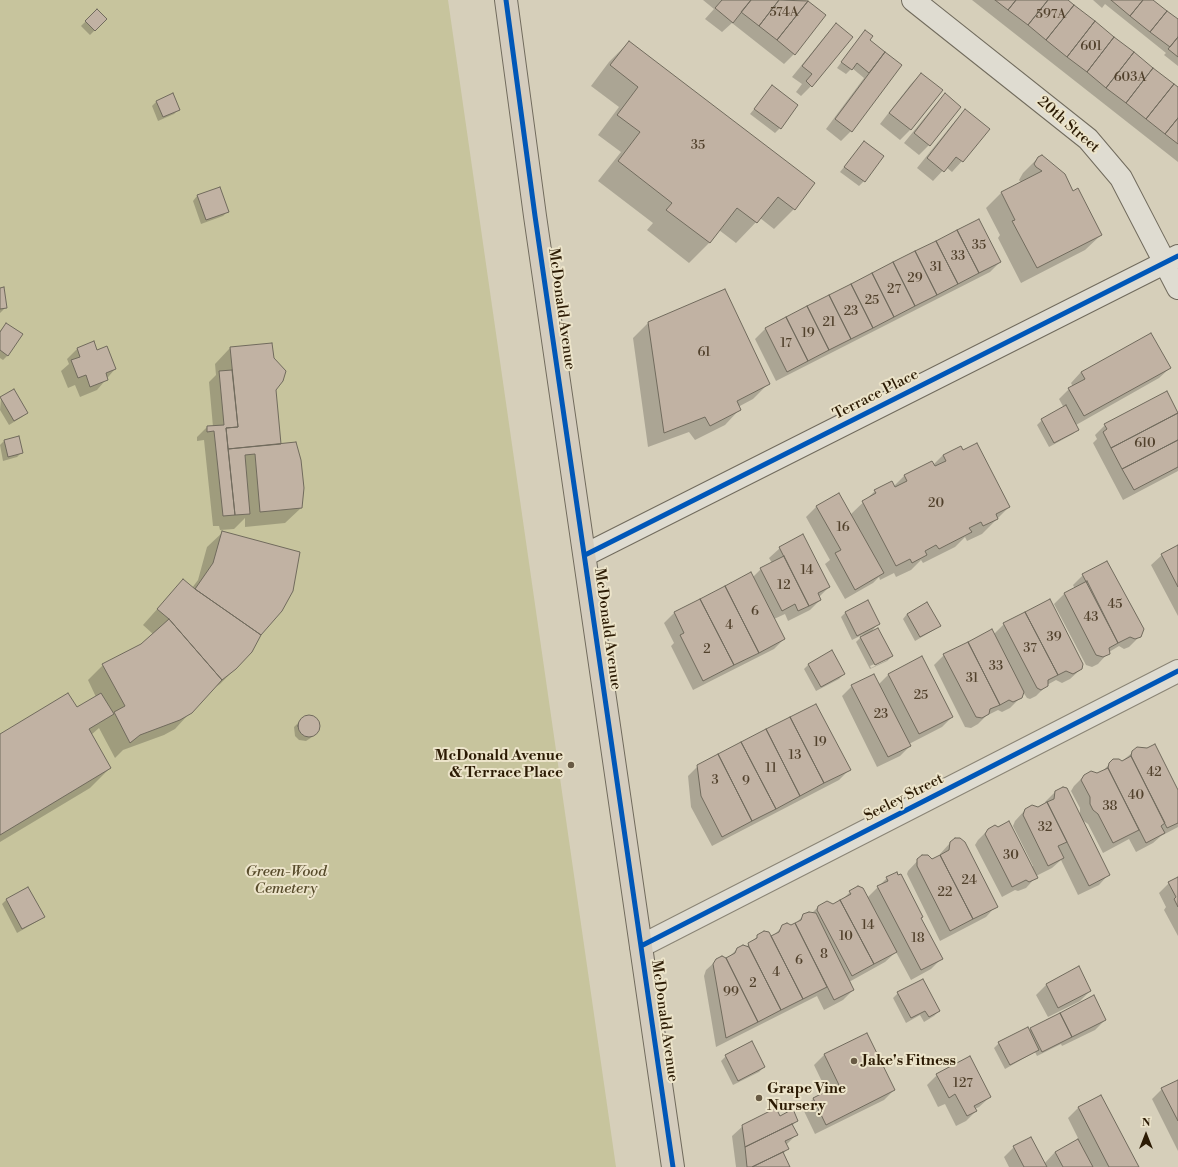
<!DOCTYPE html>
<style>
body{margin:0}
#map{position:relative;width:1178px;height:1167px;overflow:hidden;background:#d6cfba;font-family:"Libre Bodoni",serif}
canvas{display:block}
.north{position:absolute;left:1126px;top:1115px;width:40px;height:40px;-webkit-text-stroke:3px #ece4ca;paint-order:stroke;rotate:0deg;font-size:11px;font-weight:700;line-height:16px;text-align:center;color:#2c1b04}
.north::after{content:'';display:block;margin:auto;width:14px;height:18px;background:#2c1b04;clip-path:polygon(50% 0,100% 100%,50% 72%,0 100%)}
</style>
<div id="map">
<canvas width="1178" height="1167"></canvas>
<div class="north">N</div>
</div>
<script>
const g = document.querySelector('canvas').getContext('2d');
g.lineJoin = 'round';
function fill(path, color) { g.fillStyle = color; g.fill(path, 'evenodd'); }
const shape = rows => new Path2D(rows.map(r => 'M' + r).join(''));
function strokePath(path, color, width, dash) { g.strokeStyle = color; g.lineWidth = width; g.lineCap = dash ? 'butt' : 'round'; g.setLineDash(dash || []); g.stroke(path); }
function drawText(font, color, halo, rows, align = 'center') {
  g.font = font + ' "Libre Bodoni",serif'; g.lineWidth = 4; g.setLineDash([]); g.textBaseline = 'middle'; g.strokeStyle = halo; g.fillStyle = color; for (const [text, x, y, turn = 0] of rows) {
    g.save(); g.translate(x, y); g.rotate((+turn || 0) * Math.PI / 180); g.textAlign = isNaN(turn) ? turn : align; if (halo) g.strokeText(text, 0, 0); g.fillText(text, 0, 0); g.restore();
  }
}
fill(shape([
 [0,0,448,0,616,1167,0,1167]
]), '#c7c49d');
fill(shape([
 [703,0,806,0,825,15,794,54,784,64,732,23,722,32,705,19,714,9],
 [972,0,1066,0,1178,88,1178,162],
 [1093,0,1152,0,1178,21,1178,66,1164,55,1166,53,1105,4,1102,8],
 [97,10,106,19,90,35,81,26],
 [837,25,811,86,801,96,796,92,802,84,792,77,826,35],
 [860,37,868,41,901,65,851,131,841,141,826,129,864,78,852,68,846,74,837,68],
 [629,42,794,209,774,229,760,218,736,243,719,230,709,243,689,263,647,230,653,223,598,181,621,152,598,135,619,107,591,86,609,62],
 [921,74,941,90,910,130,900,140,880,124,911,84],
 [772,87,780,128,775,133,750,114],
 [945,95,929,145,919,155,904,143,935,105],
 [156,102,179,109,174,114,158,121,152,106],
 [965,111,962,161,952,172,946,167,933,181,917,168,955,121],
 [864,142,864,181,859,186,840,172],
 [1039,157,1073,192,1101,235,1085,250,1021,283,998,238,1000,235,986,208,1001,193,1021,183,1019,180,1023,173],
 [197,196,228,211,223,216,201,224,193,201],
 [979,220,1000,262,990,272,776,381,755,339,765,329],
 [0,289,6,307,0,313],
 [648,323,769,383,753,399,738,407,740,409,725,425,695,440,689,432,648,447,633,338],
 [6,324,8,355,3,360,0,358,0,331],
 [230,348,275,390,280,445,301,508,285,523,245,527,245,518,234,529,220,530,219,526,213,526,204,440,197,441,197,437,207,427,213,427,209,382,216,375,215,364],
 [77,349,97,351,115,369,97,390,80,397,75,385,68,388,61,371,69,364,67,359],
 [1170,368,1159,378,1076,425,1078,429,1073,434,1049,447,1037,425,1042,420,1064,408,1059,399,1069,389,1073,387,1071,383,1081,372],
 [1167,392,1178,413,1178,471,1123,500,1093,443,1097,439,1095,435,1105,425],
 [1,398,27,412,22,417,9,425,0,410],
 [4,441,22,452,17,457,3,461,0,445],
 [943,455,1009,507,982,534,967,541,965,537,955,547,923,563,921,560,911,570,896,577,894,573,880,580,879,577,873,583,845,599,825,564,830,560,806,517,816,507,839,494,850,515,875,491,894,486,904,476,932,462,933,465],
 [223,532,260,634,236,668,220,684,210,691,175,729,164,735,123,750,115,758,99,728,91,735,110,768,90,788,0,842,0,735,76,708,96,697,88,680,103,665,141,645,153,634,143,625,183,580,192,588,198,580,207,547],
 [1178,546,1178,616,1151,565,1162,555],
 [780,548,829,587,819,597,820,600,810,610,788,621,785,614,774,619,784,639,774,649,693,690,671,646,674,643,664,623,674,613,753,577,761,569,772,563,769,558],
 [1083,575,1140,636,1129,647,1124,649,1119,646,1109,652,1098,664,1092,667,1086,665,1054,604,1064,594,1075,589,1073,585],
 [845,613,879,623,871,632,892,656,887,661,870,669,856,642,864,634,852,640,841,617],
 [887,658,887,660,871,668,870,666],
 [907,614,939,626,934,630,915,641,903,619],
 [1004,624,1081,669,1070,679,1062,683,1056,680,1047,685,1036,696,1030,699,1027,698,1023,692,1021,697,1010,708,1002,712,998,710,986,716,978,724,971,728,965,727,934,665,944,655,993,635],
 [921,657,952,717,942,727,909,744,910,746,900,756,877,767,842,696,852,686,879,684,888,675],
 [809,664,844,674,839,679,816,691,804,669],
 [306,716,313,717,318,722,319,725,317,732,312,737,306,741,299,740,295,736,294,727,304,717],
 [1133,752,1178,792,1178,827,1161,836,1153,843,1136,852,1129,839,1103,853,1088,824,1082,820,1109,874,1099,885,1078,895,1061,860,1052,868,1036,876,1036,877,1026,888,1018,891,1015,890,1002,897,975,845,978,840,988,830,1031,867,1033,866,1013,826,1015,821,1025,810,1038,808,1045,805,1045,802,1055,792,1080,815,1080,808,1071,791,1074,786,1084,776,1097,774,1101,773,1113,760,1121,762],
 [698,766,849,770,839,780,712,846,691,807,688,776],
 [950,843,996,906,986,917,940,941,907,874,908,871,922,856,932,860,940,856,940,854],
 [887,878,920,918,941,959,931,969,911,980,896,952,885,962,849,982,853,990,843,1000,824,1010,817,996,716,1047,704,976,706,970,717,960,728,958,738,948,746,947,758,936,770,937,773,936,783,926,791,926,794,925,804,915,812,913,819,906,833,905,842,900,850,892,867,898],
 [1178,878,1178,936,1164,910,1166,907,1159,893,1169,883],
 [7,899,43,916,38,921,17,933,2,904],
 [1046,985,1090,991,1080,1001,1048,1017,1036,995],
 [898,993,939,1011,934,1016,924,1022,920,1015,906,1023,893,998],
 [1105,1020,1095,1030,1062,1046,1061,1044,1037,1056,1035,1052,1005,1069,994,1048,999,1043,1028,1031,1031,1029],
 [866,1034,894,1090,884,1100,815,1134,803,1109,813,1099,827,1092,814,1065,824,1055],
 [726,1056,764,1067,759,1072,733,1085,721,1061],
 [937,1075,990,1097,979,1107,975,1109,976,1111,966,1121,956,1126,945,1104,938,1107,927,1085],
 [1178,1081,1178,1151,1152,1099,1162,1089],
 [1078,1108,1137,1167,1009,1167,1004,1157,1014,1147,1044,1164,1055,1152,1079,1140,1068,1118],
 [779,1117,797,1120,792,1126,797,1134,786,1145,787,1149,783,1154,789,1167,736,1167,732,1136,743,1126]
]), '#0003');
const building = shape([
 [722,0,751,0,733,23,715,8,722,0],
 [751,0,779,0,759,26,741,12,751,0],
 [779,0,808,1,777,40,759,26,779,0],
 [995,0,1016,0,1008,10,995,0],
 [1016,0,1048,0,1028,25,1008,10,1016,0],
 [1048,0,1068,0,1074,5,1046,40,1028,25,1048,0],
 [1111,0,1143,0,1130,16,1111,0],
 [1143,0,1153,0,1167,11,1150,32,1130,16,1143,0],
 [808,1,826,15,795,55,777,40,808,1],
 [1074,5,1095,21,1067,57,1046,40,1074,5],
 [97,9,107,19,95,31,85,21,97,9],
 [1167,11,1178,19,1178,37,1170,47,1150,32,1167,11],
 [1095,21,1114,37,1087,72,1067,57,1095,21],
 [836,23,853,37,812,87,806,81,812,74,802,66,836,23],
 [865,30,873,36,870,40,885,52,869,73,857,63,852,70,841,62,865,30],
 [1114,37,1134,52,1106,88,1087,72,1114,37],
 [1178,37,1178,57,1168,49,1178,37],
 [629,41,815,183,795,210,778,197,757,223,737,208,710,243,666,210,672,203,618,161,640,132,617,115,638,87,610,65,629,41],
 [885,52,902,65,852,132,835,119,885,52],
 [1134,52,1153,68,1126,103,1106,88,1134,52],
 [1153,68,1174,84,1146,119,1126,103,1153,68],
 [921,73,943,90,911,130,889,113,921,73],
 [1174,84,1178,87,1178,118,1165,134,1146,119,1174,84],
 [772,85,798,105,781,129,754,109,772,85],
 [173,93,180,110,163,117,156,101,173,93],
 [945,93,961,107,930,146,914,133,945,93],
 [965,109,990,129,963,162,956,157,944,172,927,158,965,109],
 [1178,118,1178,144,1165,134,1178,118],
 [864,141,884,156,865,182,844,167,864,141],
 [1042,155,1065,174,1073,191,1078,188,1102,235,1037,268,1012,221,1015,220,1001,192,1042,171,1036,167,1034,164,1038,157,1042,155],
 [220,187,229,212,206,220,197,195,220,187],
 [979,219,1001,262,979,273,957,230,979,219],
 [957,230,979,273,958,284,936,241,957,230],
 [936,241,958,284,937,295,915,251,936,241],
 [915,251,937,295,915,306,893,262,915,251],
 [893,262,915,306,894,317,872,273,893,262],
 [872,273,894,317,873,328,851,284,872,273],
 [851,284,873,328,851,339,829,295,851,284],
 [4,287,7,308,0,309,0,288,4,287],
 [725,289,770,384,737,401,741,410,710,426,705,417,664,433,648,322,725,289],
 [829,295,851,339,829,350,807,306,829,295],
 [807,306,829,350,808,361,786,317,807,306],
 [786,317,808,361,787,372,765,328,786,317],
 [6,323,23,334,8,356,0,350,0,332,6,323],
 [1151,333,1171,368,1084,416,1068,388,1085,379,1081,372,1151,333],
 [94,341,97,350,107,346,116,369,106,373,108,380,90,387,86,375,78,378,71,360,80,357,77,348,94,341],
 [272,343,274,358,286,371,283,381,276,390,281,444,228,449,226,428,238,427,230,347,272,343],
 [232,370,238,427,226,428,235,515,223,516,214,431,207,432,207,426,224,425,219,371,232,370],
 [14,389,28,413,14,421,0,397,14,389],
 [1167,391,1178,413,1111,448,1103,432,1107,429,1104,424,1167,391],
 [1066,405,1079,430,1054,443,1041,419,1066,405],
 [1178,413,1178,440,1122,469,1111,448,1178,413],
 [19,436,23,453,8,457,4,440,19,436],
 [1178,440,1178,467,1134,490,1122,469,1178,440],
 [296,442,301,460,304,488,302,508,260,512,255,454,245,455,250,514,235,515,228,449,296,442],
 [977,443,1010,507,996,514,998,519,983,526,981,522,969,528,972,532,939,549,936,545,925,551,927,555,912,563,910,559,896,566,862,501,876,493,874,490,892,481,895,487,907,481,904,475,932,461,935,466,946,461,943,455,961,446,963,450,977,443],
 [839,493,884,573,855,590,835,553,841,550,816,506,839,493],
 [222,531,300,552,293,591,282,611,261,635,195,589,213,563,222,531],
 [803,534,830,587,818,593,821,600,809,606,779,547,803,534],
 [1178,545,1178,587,1161,554,1178,545],
 [784,556,809,606,798,611,795,604,782,611,760,568,784,556],
 [1107,561,1144,629,1141,637,1135,639,1130,637,1118,643,1082,574,1107,561],
 [751,572,785,639,759,653,725,586,751,572],
 [183,579,195,589,261,635,252,652,236,669,222,680,169,619,157,609,183,579],
 [1087,581,1118,643,1109,648,1110,654,1103,657,1096,655,1064,593,1087,581],
 [725,586,759,653,734,665,700,599,725,586],
 [700,599,734,665,703,681,680,635,684,633,674,612,700,599],
 [1050,599,1083,664,1082,669,1073,674,1066,671,1058,675,1025,612,1050,599],
 [868,600,880,624,857,636,845,612,868,600],
 [927,602,941,626,920,637,907,614,927,602],
 [1025,612,1058,675,1048,680,1048,686,1041,690,1037,688,1003,623,1025,612],
 [169,619,222,680,192,713,180,720,140,735,130,743,114,712,125,706,102,664,141,644,169,619],
 [878,628,893,656,875,665,860,637,878,628],
 [992,629,1024,692,1022,698,1013,702,1009,700,1000,705,968,642,992,629],
 [968,642,1000,705,990,709,989,714,982,718,976,717,943,654,968,642],
 [832,650,845,674,821,687,808,664,832,650],
 [922,656,953,717,919,734,888,674,922,656],
 [874,674,911,746,888,757,851,685,874,674],
 [68,693,77,707,101,693,114,714,89,729,111,768,0,835,0,734,68,693],
 [816,704,851,770,824,783,790,717,816,704],
 '298 726a11 11 0 1 1 22 0a11 11 0 1 1-22 0Z',
 [790,717,824,783,800,796,766,729,790,717],
 [766,729,800,796,776,809,741,742,766,729],
 [741,742,776,809,752,821,718,754,741,742],
 [1155,744,1178,790,1178,823,1167,828,1131,756,1132,751,1137,747,1147,748,1155,744],
 [718,754,752,821,722,837,701,796,697,765,718,754],
 [1131,756,1165,823,1161,826,1165,833,1146,843,1108,768,1109,763,1113,759,1119,759,1122,761,1131,756],
 [1108,768,1139,830,1113,843,1098,814,1093,810,1090,804,1090,797,1081,780,1084,775,1091,771,1097,773,1108,768],
 [1063,787,1067,788,1110,875,1089,886,1047,802,1054,799,1055,791,1063,787],
 [1047,802,1067,842,1058,846,1064,858,1048,866,1023,815,1025,809,1032,805,1038,807,1047,802],
 [1009,821,1038,878,1029,882,1026,880,1012,887,985,834,988,829,995,825,998,827,1009,821],
 [955,838,960,838,965,842,998,907,973,919,940,855,949,850,950,842,955,838],
 [922,855,928,855,932,859,940,855,973,919,950,931,917,866,917,859,922,855],
 [897,872,898,875,901,874,923,917,921,918,943,959,921,970,877,886,888,881,886,877,897,872],
 [1178,877,1178,907,1174,899,1176,897,1168,882,1178,877],
 [858,886,863,888,897,952,874,964,840,900,851,894,849,891,858,886],
 [28,887,45,917,22,929,6,899,28,887],
 [840,900,874,964,852,976,817,910,818,906,827,901,833,904,840,900],
 [809,912,816,913,854,990,834,1000,795,923,801,920,803,914,809,912],
 [787,923,791,925,795,923,827,987,803,999,771,936,779,932,782,925,787,923],
 [764,931,769,932,803,999,781,1010,749,947,748,943,757,938,757,935,764,931],
 [743,945,749,947,781,1010,758,1022,726,958,735,953,737,948,743,945],
 [722,956,726,958,758,1022,726,1038,713,964,716,959,722,956],
 [1079,966,1091,991,1058,1008,1046,984,1079,966],
 [923,979,940,1011,929,1017,925,1011,911,1018,897,992,923,979],
 [1094,995,1106,1020,1072,1037,1060,1013,1094,995],
 [1060,1013,1072,1037,1042,1052,1030,1028,1060,1013],
 [1028,1027,1039,1050,1010,1065,998,1042,1028,1027],
 [867,1033,895,1090,826,1125,813,1098,839,1085,824,1054,867,1033],
 [752,1041,765,1067,738,1081,725,1055,752,1041],
 [970,1056,991,1097,974,1106,977,1111,967,1116,955,1094,949,1098,936,1074,970,1056],
 [1178,1080,1178,1121,1161,1088,1178,1080],
 [1101,1095,1139,1167,1109,1167,1078,1107,1101,1095],
 [776,1108,780,1116,793,1109,798,1121,745,1147,742,1125,776,1108],
 [792,1124,798,1135,785,1141,789,1149,752,1167,747,1167,745,1147,792,1124],
 [1031,1137,1047,1167,1024,1167,1013,1146,1031,1137],
 [1078,1139,1093,1167,1063,1167,1055,1152,1078,1139],
 [783,1152,790,1167,752,1167,783,1152]
]);
fill(building, '#c1b2a3');
strokePath(building, '#716b5d', 1);
const street = shape([
 [641,946,1178,671]
]);
const secondary = shape([
 [913,0,1088,139,1121,178,1178,288],
 [585,555,1178,256]
]);
const primary = shape([
 [506,0,535,216,673,1167]
]);
strokePath(street, '#8a8475', 24);
strokePath(secondary, '#716b5d', 24);
strokePath(primary, '#716b5d', 24);
strokePath(street, '#dfdcd1', 22);
strokePath(secondary, '#dfdcd1', 22);
strokePath(primary, '#d4ccbd', 22);
strokePath(shape([
 [506,0,535,216,673,1167],
 [585,555,1178,256],
 [641,946,1178,671]
]), '#0057b8', 5);
for (const [x, y, r, color] of [
 [571,765,4,"#685a44"],
 [854,1061,4,"#685a44"],
 [759,1098,4,"#685a44"]
]) { const dot = new Path2D(); dot.arc(x, y, r, 0, 2 * Math.PI); g.fillStyle = color; g.fill(dot); strokePath(dot, '#ece4ca', 1.5); }
drawText('13px', '#51412c', null, [
 ["574A",784,13],
 ["597A",1051,15],
 ["601",1091,47],
 ["603A",1130,78],
 ["35",698,146],
 ["35",979,246],
 ["33",958,257],
 ["31",936,268],
 ["29",915,279],
 ["27",894,290],
 ["25",872,301],
 ["23",851,312],
 ["21",829,323],
 ["19",808,334],
 ["17",786,344],
 ["61",704,353],
 ["610",1145,444],
 ["20",936,504],
 ["16",843,528],
 ["14",807,571],
 ["12",784,586],
 ["45",1115,605],
 ["6",755,612],
 ["43",1091,618],
 ["4",729,626],
 ["39",1054,638],
 ["37",1030,649],
 ["2",707,650],
 ["33",996,667],
 ["31",972,679],
 ["25",921,696],
 ["23",881,715],
 ["19",820,743],
 ["13",795,756],
 ["11",771,769],
 ["42",1154,773],
 ["3",715,781],
 ["9",746,782],
 ["40",1136,796],
 ["38",1110,807],
 ["32",1045,828],
 ["30",1011,856],
 ["24",969,881],
 ["22",945,893],
 ["14",868,926],
 ["10",846,937],
 ["18",918,939],
 ["8",824,955],
 ["6",799,961],
 ["4",776,973],
 ["2",753,984],
 ["99",731,993],
 ["127",963,1084]
]);
drawText('15px', '#2c1b04', '#ece4ca', [
 ["20th Street",1068,125,41],
 ["McDonald Avenue",561,309,82],
 ["Terrace Place",876,395,-27],
 ["McDonald Avenue",607,629,82],
 ["Seeley Street",904,798,-27],
 ["McDonald Avenue",664,1021,82]
]);
drawText('bold 15px', '#2c1b04', '#ece4ca', [
 ["McDonald Avenue",563,756,"right"],
 ["& Terrace Place",563,773,"right"],
 ["Jake's Fitness",862,1061],
 ["Grape Vine",767,1089],
 ["Nursery",767,1106]
], 'left');
drawText('italic 15px', '#574b2b', '#ece4ca', [
 ["Green-Wood",286,872],
 ["Cemetery",286,889]
]);
</script>
